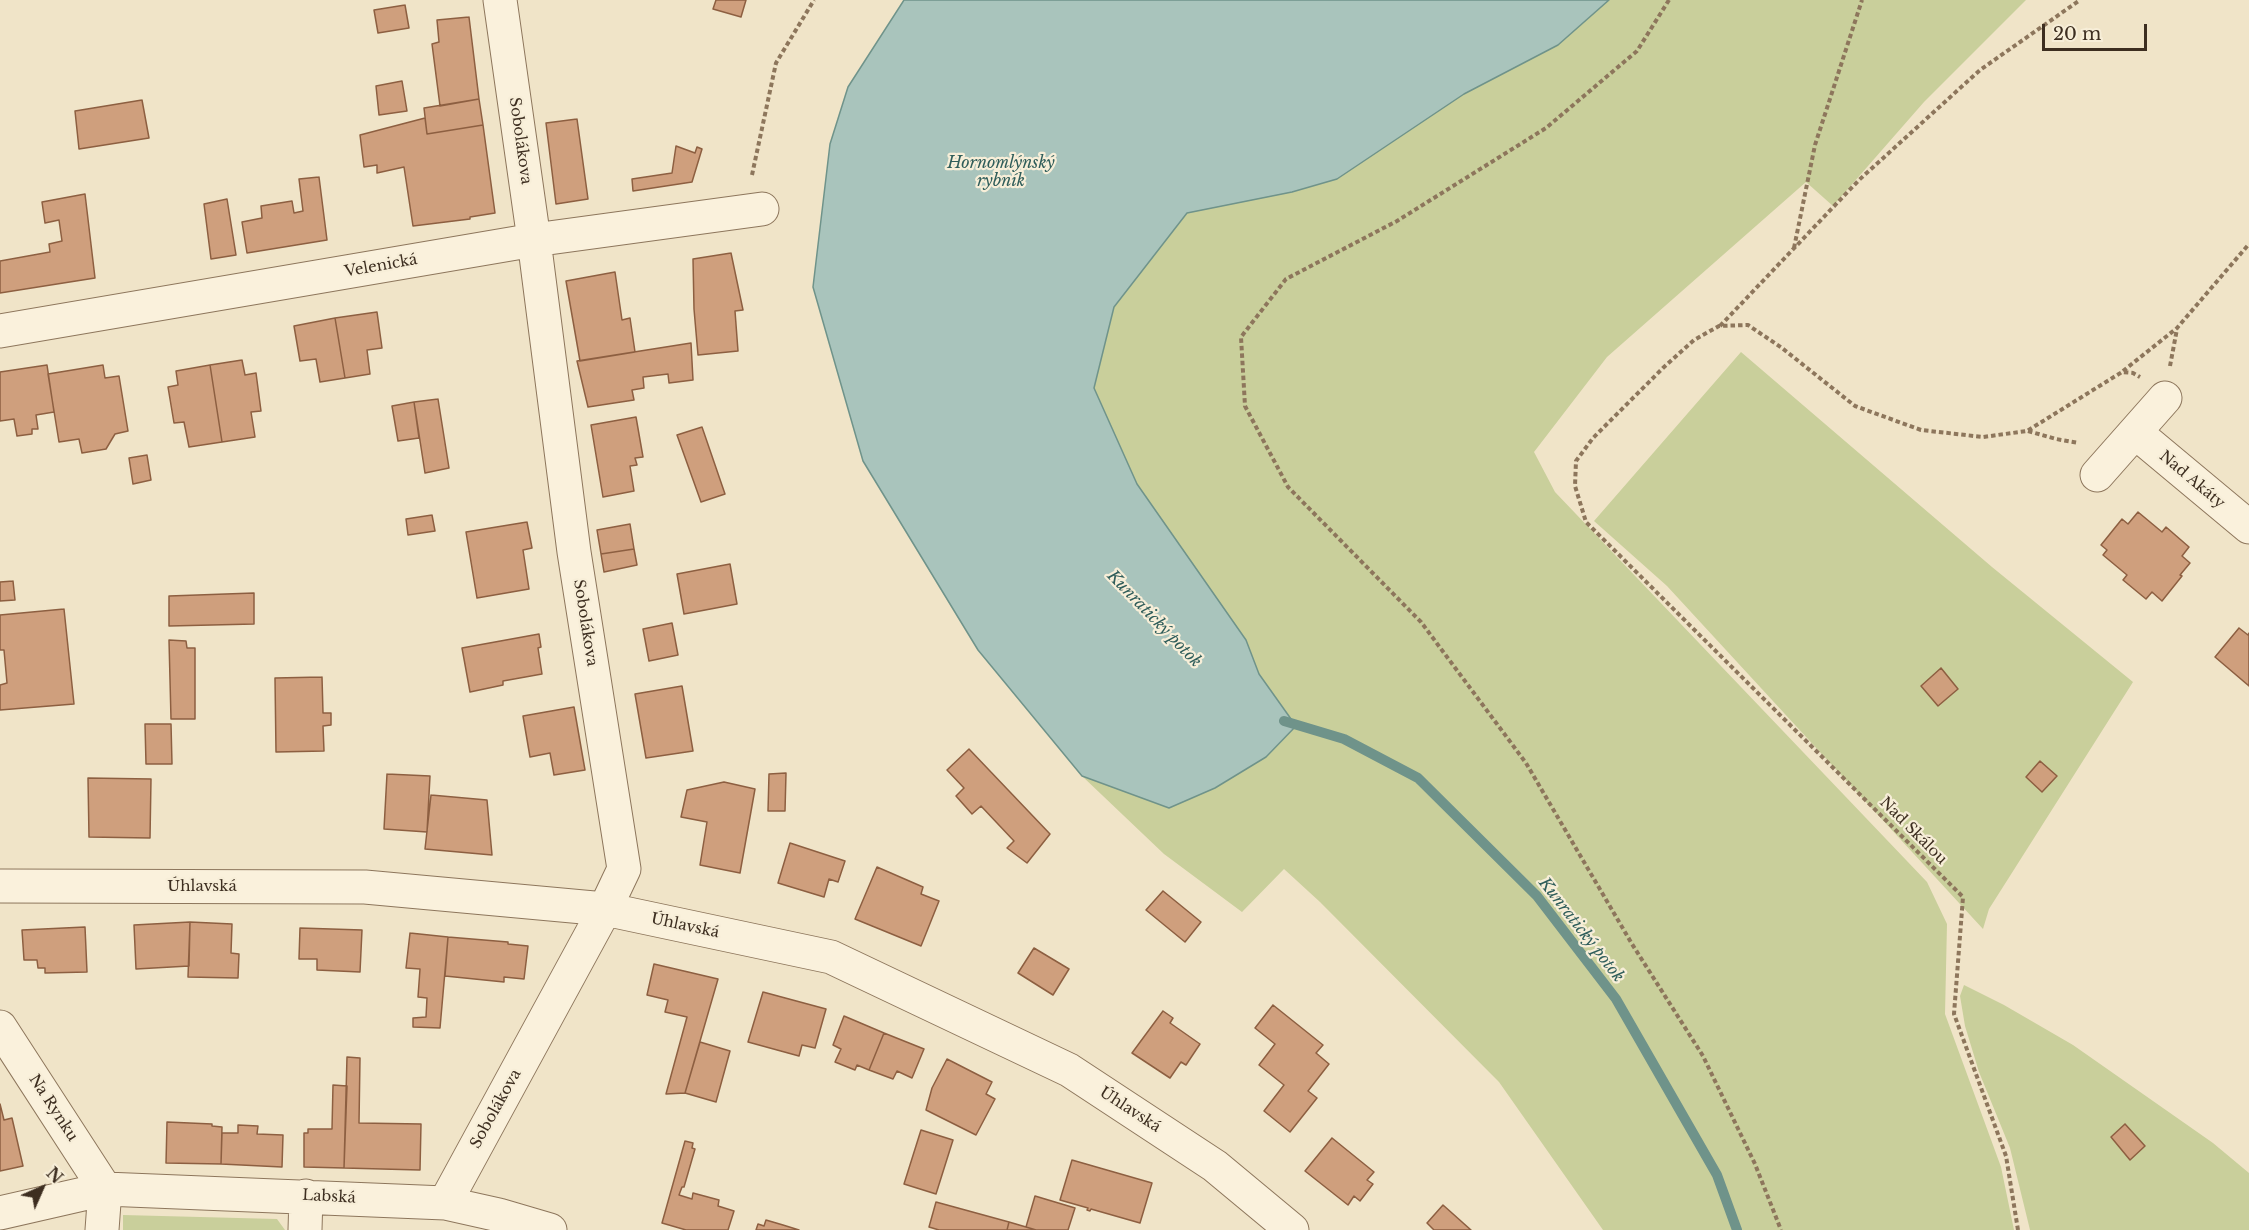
<!DOCTYPE html>
<meta charset="utf-8">
<style>
body{margin:0}
#map{position:relative;width:2249px;height:1230px;overflow:hidden;background:#f0e4c8;font-family:"Libre Baskerville",serif}
canvas{display:block}
.north{position:absolute;left:12px;top:1158px;width:60px;height:60px;-webkit-text-stroke:4px #f7eed8;paint-order:stroke;rotate:45deg;font-size:16px;font-weight:700;line-height:24px;text-align:center;color:#3d2e20}
.north::after{content:'';display:block;margin:auto;width:21px;height:27px;background:#3d2e20;clip-path:polygon(50% 0,100% 100%,50% 72%,0 100%)}
.scale{position:absolute;left:2042px;top:24px;width:105px;height:27px;box-sizing:border-box;border:3px solid #3d2e20;border-top:0;padding-left:8px;font-size:18px;line-height:21px;white-space:nowrap;color:#3d2e20;-webkit-text-stroke:4px #f7eed8;paint-order:stroke}
</style>
<div id="map">
<canvas width="2249" height="1230"></canvas>
<div class="north">N</div>
<div class="scale">20 m</div>
</div>
<script>
const g = document.querySelector('canvas').getContext('2d');
g.lineJoin = 'round';
function fill(path, color) { g.fillStyle = color; g.fill(path, 'evenodd'); }
const shape = rows => new Path2D(rows.map(r => 'M' + r).join(''));
function strokePath(path, color, width, dash) { g.strokeStyle = color; g.lineWidth = width; g.lineCap = dash ? 'butt' : 'round'; g.setLineDash(dash || []); g.stroke(path); }
function drawText(font, color, halo, rows, align = 'center') {
  g.font = font + ' "Libre Baskerville",serif'; g.lineWidth = 4.5; g.setLineDash([]); g.textBaseline = 'middle'; g.strokeStyle = halo; g.fillStyle = color; for (const [text, x, y, turn = 0] of rows) {
    g.save(); g.translate(x, y); g.rotate((+turn || 0) * Math.PI / 180); g.textAlign = isNaN(turn) ? turn : align; if (halo) g.strokeText(text, 0, 0); g.fillText(text, 0, 0); g.restore();
  }
}
fill(shape([
 [1609,0,2026,0,1924,102,1833,206,1806,182,1607,357,1534,452,1555,492,1927,882,1947,924,1945,1014,2001,1167,2014,1230,1603,1230,1499,1082,1320,902,1284,869,1242,912,1164,854,1082,776,1169,808,1215,788,1266,757,1296,726,1259,674,1245,640,1137,484,1094,388,1114,307,1187,213,1292,192,1464,94,1558,45],
 [1741,352,1992,567,2133,682,1989,909,1983,929,1667,586,1594,521],
 [1941,669,1958,689,1938,706,1921,686],
 [2040,761,2056,776,2042,792,2026,777],
 [1964,985,2004,1005,2073,1045,2213,1143,2249,1173,2249,1230,2030,1230,2010,1148,1979,1072,1965,1026,1960,996],
 [2125,1124,2145,1146,2130,1159,2111,1137],
 [123,1215,277,1219,285,1230,123,1230]
]), '#c9cf9b');
const water = shape([
 [904,0,1609,0,1558,45,1464,94,1337,179,1292,192,1187,213,1114,307,1094,388,1137,484,1246,640,1259,674,1296,726,1266,757,1215,788,1169,808,1082,776,978,650,863,461,813,287,830,144,848,87,904,0]
]);
fill(water, '#a9c4bc');
strokePath(water, '#6f938a', 1.5);
strokePath(shape([
 [1284,721,1344,739,1418,778,1537,896,1616,999,1717,1175,1737,1230]
]), '#6f938a', 10);
const building = shape([
 [716,0,746,0,741,17,713,9,716,0],
 [405,5,409,28,378,33,374,10,405,5],
 [469,17,479,99,440,106,432,44,439,42,437,20,469,17],
 [402,81,407,111,379,115,376,86,402,81],
 [479,99,483,125,427,134,424,108,479,99],
 [142,100,149,138,79,149,75,111,142,100],
 [425,118,427,134,483,125,495,213,470,217,470,219,413,226,404,167,377,173,377,165,364,167,360,135,425,118],
 [577,119,588,199,556,204,546,123,577,119],
 [676,146,695,153,697,147,702,149,692,182,633,191,632,179,672,173,676,146],
 [319,177,327,240,247,253,242,222,262,218,261,206,292,201,294,213,303,211,299,179,319,177],
 [85,194,95,278,0,293,0,261,50,252,49,244,62,241,59,220,45,223,42,202,85,194],
 [227,199,236,255,211,259,204,204,227,199],
 [731,253,743,310,735,311,738,351,698,355,694,309,693,259,731,253],
 [615,272,622,320,630,318,635,352,580,361,566,281,615,272],
 [377,312,382,348,367,350,370,374,345,378,335,318,377,312],
 [335,318,345,378,320,382,316,359,300,361,294,326,335,318],
 [691,343,693,380,669,383,668,374,643,377,644,388,632,390,634,400,588,407,577,361,691,343],
 [242,360,245,375,256,373,261,411,251,412,255,437,222,442,210,365,242,360],
 [47,365,54,412,36,415,38,429,32,429,32,434,17,436,14,419,0,421,0,372,47,365],
 [103,365,105,378,119,376,128,431,115,434,106,449,82,453,79,439,59,442,48,374,103,365],
 [210,365,222,442,189,447,184,422,174,423,168,387,178,385,176,371,210,365],
 [438,399,449,468,425,473,414,402,438,399],
 [414,402,419,438,398,441,392,406,414,402],
 [636,417,643,457,635,458,637,465,630,466,634,491,603,497,591,425,636,417],
 [702,427,725,494,701,502,677,435,702,427],
 [147,455,151,480,133,484,129,458,147,455],
 [2138,512,2162,532,2166,527,2189,547,2182,556,2190,563,2180,575,2182,576,2162,601,2152,592,2146,599,2123,580,2127,575,2103,555,2107,550,2101,545,2122,519,2128,524,2138,512],
 [432,515,435,531,408,535,406,519,432,515],
 [527,522,532,548,523,550,529,589,477,598,466,532,527,522],
 [630,524,634,549,601,554,597,530,630,524],
 [634,549,637,565,604,572,601,554,634,549],
 [730,564,737,604,684,614,677,574,730,564],
 [13,581,15,600,0,601,0,582,13,581],
 [254,593,254,624,169,626,169,596,254,593],
 [64,609,74,704,0,710,0,685,7,683,4,650,0,650,0,615,64,609],
 [672,623,678,655,649,661,643,629,672,623],
 [2239,628,2248,635,2249,633,2249,686,2215,657,2239,628],
 [539,634,541,647,538,648,542,674,503,681,503,685,470,692,462,648,539,634],
 [169,640,186,641,187,648,195,648,195,719,171,719,169,640],
 [1941,668,1958,689,1938,706,1921,686,1941,668],
 [322,677,323,713,331,713,331,725,323,726,324,751,276,752,275,678,322,677],
 [682,686,693,751,646,758,635,694,682,686],
 [574,707,585,770,554,775,550,753,530,757,523,716,574,707],
 [145,724,171,724,172,764,146,764,145,724],
 [969,749,1050,834,1027,863,1007,848,1014,841,981,806,972,814,956,796,964,788,947,770,969,749],
 [2040,761,2057,776,2042,792,2026,777,2040,761],
 [786,773,785,811,768,811,769,774,786,773],
 [387,774,430,776,427,832,384,829,387,774],
 [88,778,151,779,150,838,89,837,88,778],
 [724,782,755,789,740,873,700,865,707,822,681,817,687,790,724,782],
 [431,795,487,800,492,855,425,849,431,795],
 [790,843,845,861,838,882,829,879,824,897,778,883,790,843],
 [877,867,923,887,921,894,939,901,921,946,855,919,877,867],
 [1163,891,1201,922,1185,942,1146,910,1163,891],
 [190,922,189,966,136,969,134,925,190,922],
 [190,922,232,924,231,953,239,954,238,978,188,977,190,922],
 [85,927,87,972,45,973,45,968,38,968,37,960,24,960,22,930,85,927],
 [300,928,362,930,360,972,317,970,317,959,299,959,300,928],
 [410,933,448,937,440,1028,413,1027,413,1018,426,1017,427,998,418,997,420,969,406,968,410,933],
 [448,937,508,942,508,944,528,946,524,979,504,977,504,982,445,976,448,937],
 [1034,948,1069,969,1053,995,1018,973,1034,948],
 [654,964,718,979,685,1093,666,1094,687,1017,665,1012,668,1000,647,995,654,964],
 [763,992,826,1009,815,1048,802,1045,799,1056,748,1042,763,992],
 [1273,1005,1323,1045,1316,1053,1329,1064,1308,1091,1317,1098,1290,1132,1264,1111,1284,1085,1259,1065,1275,1044,1255,1028,1273,1005],
 [1163,1011,1173,1018,1170,1023,1200,1044,1186,1065,1181,1062,1170,1078,1132,1053,1163,1011],
 [844,1016,884,1033,869,1070,857,1065,855,1070,835,1062,841,1049,833,1045,844,1016],
 [884,1033,924,1049,912,1078,897,1071,893,1079,869,1070,884,1033],
 [700,1042,730,1051,716,1102,685,1093,700,1042],
 [347,1057,360,1058,359,1123,421,1124,420,1170,344,1168,347,1057],
 [947,1059,992,1082,986,1094,995,1099,976,1135,926,1110,932,1088,947,1059],
 [333,1085,347,1086,344,1168,304,1167,304,1133,308,1133,308,1129,332,1129,333,1085],
 [0,1104,4,1120,12,1118,23,1166,0,1171,0,1104],
 [167,1122,212,1124,212,1126,222,1127,221,1164,166,1163,167,1122],
 [2125,1124,2145,1146,2130,1160,2111,1137,2125,1124],
 [238,1125,258,1126,257,1134,283,1135,282,1167,221,1164,222,1133,238,1133,238,1125],
 [921,1130,953,1140,936,1194,904,1184,921,1130],
 [1332,1138,1374,1172,1367,1180,1373,1184,1360,1201,1354,1196,1348,1205,1305,1171,1332,1138],
 [685,1141,693,1143,692,1148,695,1149,684,1187,682,1187,679,1195,692,1199,693,1193,719,1200,718,1206,734,1211,728,1230,686,1230,662,1223,685,1141],
 [1072,1160,1152,1183,1140,1223,1091,1209,1090,1211,1087,1210,1088,1208,1060,1200,1072,1160],
 [1035,1196,1075,1208,1068,1230,1036,1230,1026,1227,1035,1196],
 [936,1202,1009,1222,1007,1230,939,1230,929,1227,936,1202],
 [1443,1205,1471,1230,1434,1230,1427,1223,1443,1205],
 [766,1220,783,1225,799,1230,756,1230,758,1224,764,1226,766,1220],
 [1009,1222,1026,1227,1036,1230,1007,1230,1009,1222]
]);
fill(building, '#cf9f7d');
strokePath(building, '#8d5f41', 1.5);
const minor = shape([
 [0,331,534,240,762,209],
 [2135,432,2249,527],
 [2097,475,2165,398],
 [0,886,365,887,605,909,831,957,1069,1070,1215,1166,1292,1230],
 [0,1027,105,1189],
 [445,1203,605,909,624,869,574,552,534,240,500,0],
 [0,1213,105,1189,445,1203,499,1215,550,1230],
 [102,1230,105,1189],
 [305,1230,306,1196]
]);
strokePath(minor, '#8d765c', 35);
strokePath(shape([
 [1669,0,1637,51,1546,128,1397,221,1286,279,1241,337,1245,406,1288,487,1421,622,1526,763,1632,944,1703,1056,1755,1164,1781,1230],
 [752,175,776,63,814,0],
 [1794,248,1815,145,1862,0],
 [1720,326,1859,180,1980,70,2080,0],
 [2170,366,2177,329],
 [2123,371,2177,328,2249,244],
 [2028,431,2056,439,2079,443],
 [2018,1230,2006,1156,1954,1014,1963,897,1586,522,1575,486,1576,461,1593,438,1663,368,1694,340,1719,326,1748,325,1782,348,1855,406,1921,430,1983,437,2027,431,2122,372,2133,373,2140,377]
]), '#8d765c', 4, [4.5, 3]);
strokePath(minor, '#faf1dc', 33);
drawText('15px', '#3d2e20', '#f7eed8', [
 ["Sobolákova",520,141,82],
 ["Velenická",381,266,-10],
 ["Nad Akáty",2192,480,40],
 ["Sobolákova",585,623,81],
 ["Nad Skálou",1913,831,45],
 ["Úhlavská",202,887],
 ["Úhlavská",685,926,12],
 ["Na Rynku",53,1108,57],
 ["Sobolákova",496,1109,-61],
 ["Úhlavská",1130,1110,33],
 ["Labská",329,1197,3]
]);
drawText('italic 16px', '#2f5d5a', '#f7eed8', [
 ["Hornomlýnský",1001,163],
 ["rybník",1001,181],
 ["Kunratický potok",1154,619,46],
 ["Kunratický potok",1581,930,52]
]);
</script>
